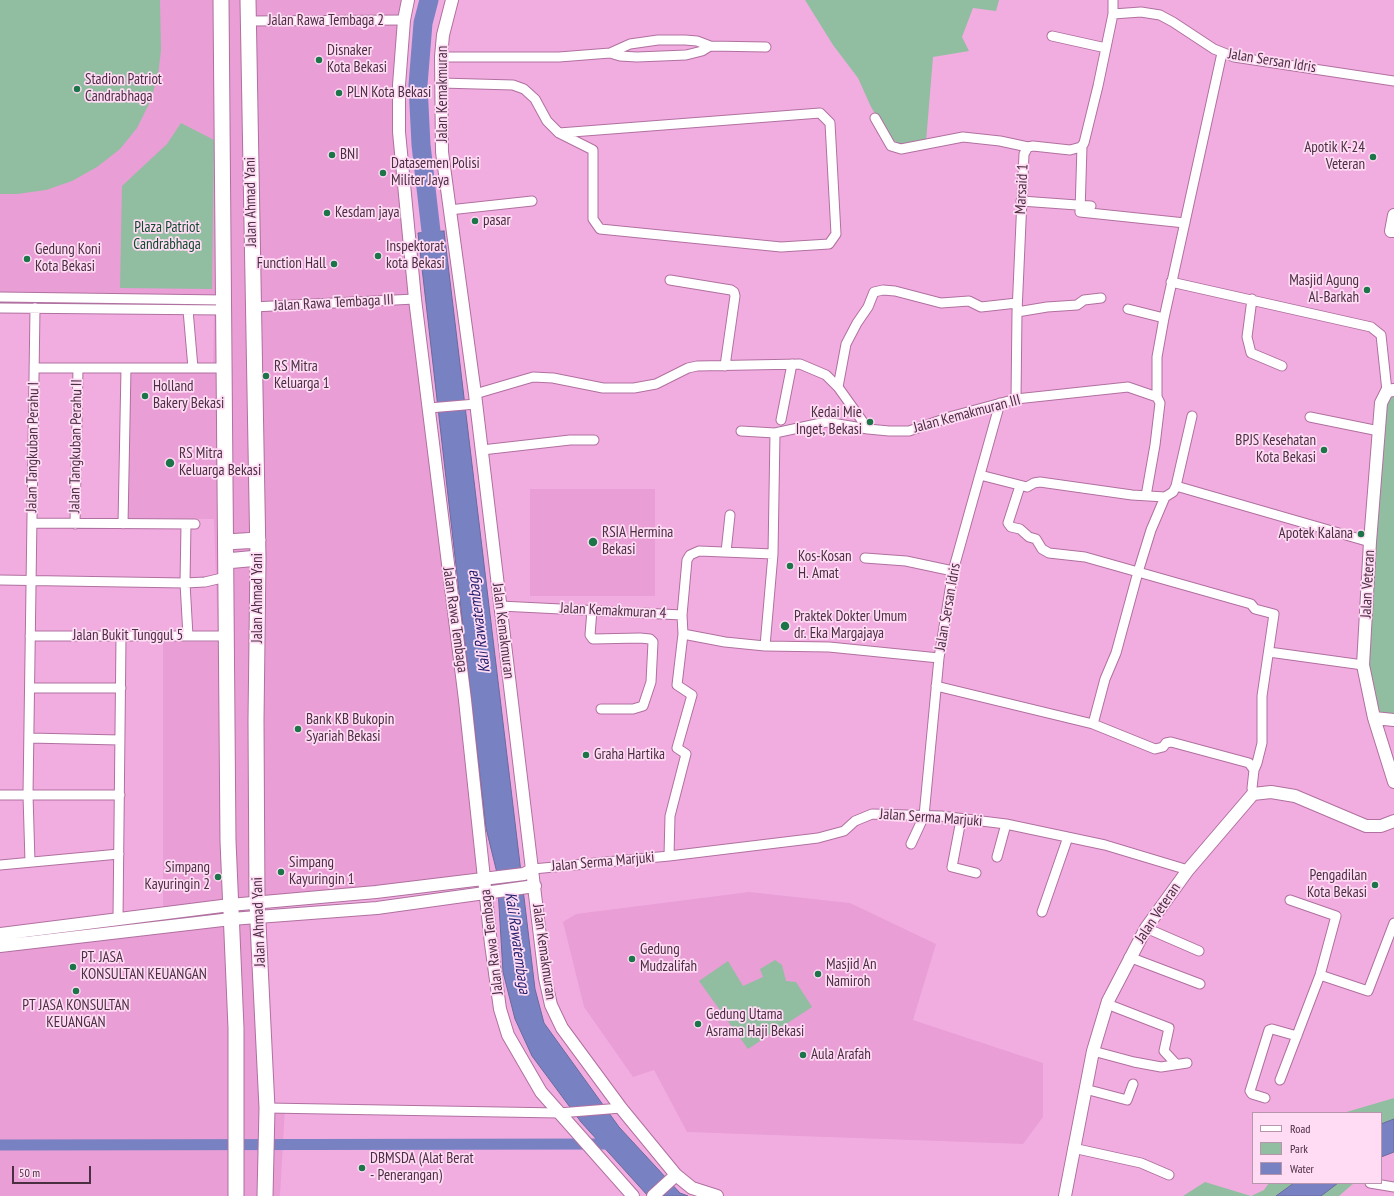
<!DOCTYPE html>
<style>
body{margin:0}
#map{position:relative;width:1394px;height:1196px;overflow:hidden;background:#f2ade0;font-family:"PT Sans Narrow",sans-serif}
canvas{display:block}
.legend{position:absolute;left:1252px;top:1112px;width:130px;height:72px;box-sizing:border-box;background:#ffdbf4;border:1px solid #b796ad;margin:0;padding:5px 7px;list-style:none;font-size:12px;color:#4a2e42}
.legend li{display:flex;align-items:center;gap:8px;height:20px}
.legend b{width:20px;border:1px solid #b796ad}
.scale{position:absolute;left:12px;top:1166px;width:79px;height:18px;box-sizing:border-box;border:2px solid #4a2e42;border-top:0;padding-left:5px;font-size:12px;line-height:14px;white-space:nowrap;color:#4a2e42;-webkit-text-stroke:3px #ffdbf4;paint-order:stroke}
</style>
<div id="map">
<canvas width="1394" height="1196"></canvas>
<ul class="legend">
<li><b style="height:5px;background:#fff"></b>Road</li>
<li><b style="height:11px;background:#91bea1"></b>Park</li>
<li><b style="height:11px;background:#7882c3"></b>Water</li>
</ul>
<div class="scale">50 m</div>
</div>
<script>
const g = document.querySelector('canvas').getContext('2d');
g.lineJoin = 'round';
function fill(path, color) { g.fillStyle = color; g.fill(path, 'evenodd'); }
const shape = rows => new Path2D(rows.map(r => 'M' + r).join(''));
function strokePath(path, color, width, dash) { g.strokeStyle = color; g.lineWidth = width; g.lineCap = dash ? 'butt' : 'round'; g.setLineDash(dash || []); g.stroke(path); }
function drawText(font, color, halo, rows, align = 'center') {
  g.font = font + ' "PT Sans Narrow",sans-serif'; g.lineWidth = 3.5; g.setLineDash([]); g.textBaseline = 'middle'; g.strokeStyle = halo; g.fillStyle = color; for (const [text, x, y, turn = 0] of rows) {
    g.save(); g.translate(x, y); g.rotate((+turn || 0) * Math.PI / 180); g.textAlign = isNaN(turn) ? turn : align; if (halo) g.strokeText(text, 0, 0); g.fillText(text, 0, 0); g.restore();
  }
}
fill(shape([
 [0,0,409,0,399,85,415,299,485,879,257,903,267,1107,285,1108,280,1196,0,1196,0,946,164,926,163,900,163,642,218,642,214,519,126,518,127,369,213,369,214,315,0,310],
 [530,489,655,489,655,596,530,596],
 [749,892,850,903,936,944,913,1020,1043,1063,1043,1117,1023,1144,687,1132,654,1070,633,1077,584,1007,563,922,576,914]
]), '#e99ed5');
fill(shape([
 [0,0,160,0,161,50,158,76,150,102,137,128,120,149,97,167,72,181,46,190,17,194,0,194],
 [805,0,999,0,996,11,973,8,962,37,969,51,933,57,926,142,904,147,889,137,871,107,858,78,833,45],
 [181,123,214,140,212,289,120,288,122,186,167,144],
 [1394,390,1394,720,1374,718,1363,671,1381,403],
 [775,960,782,965,786,981,796,982,812,1007,748,1049,699,981,728,961,743,986,763,977,760,969],
 [1394,1098,1394,1119,1381,1124,1381,1113,1343,1113],
 [1205,1182,1251,1196,1264,1190,1269,1183,1294,1183,1276,1196,1183,1196],
 [1338,1183,1354,1183,1339,1196,1321,1196]
]), '#91bea1');
const water = shape([
 [444,231,535,989,544,1023,619,1127,680,1193,688,1196,648,1196,581,1122,532,1056,515,1019,503,972,497,873,486,828,418,233,444,231],
 [1394,1119,1394,1152,1381,1157,1381,1124,1394,1119],
 [1294,1183,1338,1183,1321,1196,1276,1196,1294,1183]
]);
fill(water, '#7882c3');
strokePath(water, '#6a699c', 1);
strokePath(shape([
 [0,1145,614,1144]
]), '#7882c3', 11);
strokePath(shape([
 [429,0,423,23,418,85,421,145,434,257]
]), '#7882c3', 19);
const minor = shape([
 [1113,14,1141,12,1160,15,1173,22,1214,49,1234,57,1394,81],
 [248,21,404,20],
 [1052,36,1106,48],
 [610,53,630,44,658,40,685,40,697,41,710,46],
 [441,57,559,57,610,53,620,56,637,57,686,55,702,51,710,46,766,47],
 [441,83,513,85,524,89,535,99,547,121,559,133,593,150,593,219,600,229,781,247,829,244,836,234,830,123,820,113,559,133],
 [875,118,891,146,901,149,963,137,1000,141,1028,147],
 [1082,146,1080,212,1185,223],
 [1021,201,1091,206],
 [449,210,532,201],
 [670,280,731,290,734,292,735,296,725,366],
 [1171,282,1371,327,1381,335,1387,391],
 [0,297,224,300],
 [1252,299,1247,337,1251,353,1282,366],
 [253,307,415,299],
 [0,308,224,310],
 [1128,309,1164,318],
 [188,310,193,368],
 [1017,312,1047,307,1077,305,1084,300,1101,298],
 [34,368,224,368],
 [838,387,846,344,857,323,868,307,874,292,883,290,895,291,941,303,969,301,981,307,1017,303],
 [475,394,533,377,553,378,603,388,634,388,656,384,688,368,697,366,800,364,826,375,838,387,868,429,889,431,909,431,953,416,1016,399,1128,387,1157,397],
 [1016,399,1017,312,1024,154,1028,147,1033,146,1070,150,1081,147,1084,143,1098,86,1113,14,1113,0],
 [429,408,476,404],
 [1310,417,1379,431],
 [781,420,792,364],
 [741,431,775,433],
 [482,450,570,440,594,440],
 [980,475,1027,487,1034,483,1040,482,1132,495,1165,497,1173,492,1176,486,1370,542],
 [1020,486,1008,523,1011,527,1020,529,1029,537,1036,539,1042,549,1049,553,1085,557,1138,572,1116,653,1105,679,1093,724],
 [1176,486,1192,416],
 [1146,496,1155,445,1160,403,1157,397,1157,357,1164,318,1222,53],
 [1165,497,1151,530,1138,572,1251,604,1255,609,1274,614,1262,696,1262,743,1257,763,1254,770],
 [32,523,195,524],
 [75,524,78,368],
 [123,524,126,368],
 [186,524,185,583,188,636],
 [726,552,730,515],
 [773,554,775,433,826,422,868,429],
 [865,558,906,561,953,571],
 [0,580,185,583,205,582,226,577],
 [500,606,682,615,687,560,690,555,699,551,773,554,765,646],
 [592,610,590,635,593,639,640,638,650,639,653,642,651,682,643,706,633,709,601,709],
 [683,634,725,642,765,646,829,647,939,658],
 [30,636,226,636],
 [1269,652,1363,665],
 [936,686,1093,724,1155,749,1163,747,1166,743,1171,742,1249,763,1254,770,1252,788,1253,794],
 [30,688,121,688],
 [29,738,120,740],
 [0,795,120,795],
 [961,820,952,867,976,873],
 [911,844,924,816,939,658,953,571,1000,403],
 [669,856,670,816,686,754,677,748,692,695,677,685,683,634,682,615],
 [997,857,1006,824],
 [30,862,28,795,35,308],
 [0,865,119,854],
 [533,869,669,856,818,838,844,831,855,821,872,814,941,816,1006,824,1105,845,1188,870],
 [1042,912,1068,837],
 [118,919,121,637],
 [1146,928,1199,951],
 [1129,957,1200,984],
 [1320,975,1368,991,1394,923],
 [1107,1004,1169,1028,1164,1051,1176,1064],
 [1093,1051,1134,1062,1161,1067,1187,1063],
 [1280,1080,1320,975,1336,916,1290,900],
 [1085,1089,1127,1100,1133,1084],
 [1265,1098,1252,1094,1250,1091,1269,1030,1272,1029,1297,1036],
 [267,1108,559,1113,621,1108],
 [1073,1148,1141,1163,1169,1175],
 [1370,1183,1394,1187]
]);
const tertiary = shape([
 [408,0,404,20,399,85,399,132,415,299,465,700,491,944,500,1009,508,1035,541,1092,633,1196],
 [452,0,443,35,441,57,442,152,475,394,545,978,551,1005,562,1028,621,1108,676,1175,692,1188,717,1196],
 [1394,215,1391,231,1394,231],
 [1394,390,1387,391,1381,403,1370,542,1363,665,1374,718,1394,782],
 [1374,718,1394,720],
 [0,934,230,905,376,892,524,874,533,869],
 [0,946,231,919,377,908,535,886],
 [653,1196,676,1175],
 [1065,1196,1093,1051,1108,1001,1146,928,1188,870,1253,794,1271,792,1295,796,1366,826,1381,826,1394,821]
]);
const trunk = shape([
 [221,0,228,841,236,1028,236,1196],
 [248,0,258,558,256,720,257,903,267,1108,265,1196],
 [226,542,258,540],
 [226,561,258,558]
]);
strokePath(minor, '#b070a0', 11);
strokePath(tertiary, '#b070a0', 14);
strokePath(trunk, '#b070a0', 17);
strokePath(minor, '#fff', 9);
strokePath(tertiary, '#fff', 12);
strokePath(trunk, '#fff', 15);
for (const [x, y, r, color] of [
 [319,60,4,"#1c7549"],
 [77,89,4,"#1c7549"],
 [339,93,4,"#1c7549"],
 [332,155,4,"#1c7549"],
 [1373,157,4,"#1c7549"],
 [383,173,4,"#1c7549"],
 [327,213,4,"#1c7549"],
 [475,221,4,"#1c7549"],
 [378,256,4,"#1c7549"],
 [27,259,4,"#1c7549"],
 [334,264,4,"#1c7549"],
 [1367,290,4,"#1c7549"],
 [266,376,4,"#1c7549"],
 [145,396,4,"#1c7549"],
 [870,422,4,"#1c7549"],
 [1324,450,4,"#1c7549"],
 [170,463,5,"#1c7549"],
 [1361,534,4,"#1c7549"],
 [593,542,5,"#1c7549"],
 [790,566,4,"#1c7549"],
 [785,626,5,"#1c7549"],
 [298,729,4,"#1c7549"],
 [586,755,4,"#1c7549"],
 [281,872,4,"#1c7549"],
 [218,877,4,"#1c7549"],
 [1375,885,4,"#1c7549"],
 [632,959,4,"#1c7549"],
 [73,967,4,"#1c7549"],
 [818,974,4,"#1c7549"],
 [76,991,4,"#1c7549"],
 [698,1024,4,"#1c7549"],
 [803,1055,4,"#1c7549"],
 [362,1168,4,"#1c7549"]
]) { const dot = new Path2D(); dot.arc(x, y, r, 0, 2 * Math.PI); g.fillStyle = color; g.fill(dot); strokePath(dot, '#ffdbf4', 1.5); }
drawText('15px', '#4a2e42', '#ffdbf4', [
 ["Jalan Rawa Tembaga 2",326,21],
 ["Jalan Sersan Idris",1272,61,9],
 ["Jalan Kemakmuran",443,94,-90],
 ["Marsaid 1",1022,189,-87],
 ["Jalan Ahmad Yani",251,202,-91],
 ["Jalan Rawa Tembaga III",334,303,-3],
 ["Jalan Kemakmuran III",967,414,-15],
 ["Jalan Tangkuban Perahu II",76,446,-89],
 ["Jalan Tangkuban Perahu I",33,447,-89],
 ["Jalan Veteran",1368,584,-87],
 ["Jalan Ahmad Yani",258,598,-90],
 ["Jalan Sersan Idris",948,607,-80],
 ["Jalan Kemakmuran 4",613,611,3],
 ["Jalan Rawa Tembaga",455,620,82],
 ["Jalan Kemakmuran",503,631,83],
 ["Jalan Bukit Tunggul 5",128,636],
 ["Jalan Serma Marjuki",931,818,4],
 ["Jalan Serma Marjuki",603,862,-5],
 ["Jalan Veteran",1158,913,-56],
 ["Jalan Ahmad Yani",259,922,-92],
 ["Jalan Rawa Tembaga",492,942,-97],
 ["Jalan Kemakmuran",544,952,82]
]);
drawText('15px', '#4a2e42', '#ffdbf4', [
 ["Disnaker",327,51],
 ["Kota Bekasi",327,68],
 ["Stadion Patriot",85,80],
 ["Candrabhaga",85,97],
 ["PLN Kota Bekasi",347,93],
 ["Apotik K-24",1365,148,"right"],
 ["Veteran",1365,165,"right"],
 ["BNI",340,155],
 ["Datasemen Polisi",391,164],
 ["Militer Jaya",391,181],
 ["Kesdam jaya",335,213],
 ["pasar",483,221],
 ["Inspektorat",386,247],
 ["kota Bekasi",386,264],
 ["Gedung Koni",35,250],
 ["Kota Bekasi",35,267],
 ["Function Hall",326,264,"right"],
 ["Masjid Agung",1359,281,"right"],
 ["Al-Barkah",1359,298,"right"],
 ["RS Mitra",274,367],
 ["Keluarga 1",274,384],
 ["Holland",153,387],
 ["Bakery Bekasi",153,404],
 ["Kedai Mie",862,413,"right"],
 ["Inget, Bekasi",862,430,"right"],
 ["BPJS Kesehatan",1316,441,"right"],
 ["Kota Bekasi",1316,458,"right"],
 ["RS Mitra",179,454],
 ["Keluarga Bekasi",179,471],
 ["RSIA Hermina",602,533],
 ["Bekasi",602,550],
 ["Apotek Kalana",1353,534,"right"],
 ["Kos-Kosan",798,557],
 ["H. Amat",798,574],
 ["Praktek Dokter Umum",794,617],
 ["dr. Eka Margajaya",794,634],
 ["Bank KB Bukopin",306,720],
 ["Syariah Bekasi",306,737],
 ["Graha Hartika",594,755],
 ["Simpang",289,863],
 ["Kayuringin 1",289,880],
 ["Simpang",210,868,"right"],
 ["Kayuringin 2",210,885,"right"],
 ["Pengadilan",1367,876,"right"],
 ["Kota Bekasi",1367,893,"right"],
 ["Gedung",640,950],
 ["Mudzalifah",640,967],
 ["PT. JASA",81,958],
 ["KONSULTAN KEUANGAN",81,975],
 ["Masjid An",826,965],
 ["Namiroh",826,982],
 ["PT JASA KONSULTAN",76,1006,"center"],
 ["KEUANGAN",76,1023,"center"],
 ["Gedung Utama",706,1015],
 ["Asrama Haji Bekasi",706,1032],
 ["Aula Arafah",811,1055],
 ["DBMSDA (Alat Berat",370,1159],
 ["- Penerangan)",370,1176]
], 'left');
drawText('15px', '#0f4a2c', '#ffdbf4', [
 ["Plaza Patriot",167,228],
 ["Candrabhaga",167,245]
]);
drawText('italic 16px', '#201d6a', '#ffdbf4', [
 ["Kali Rawatembaga",479,622,-97],
 ["Kali Rawatembaga",517,943,82]
]);
</script>
